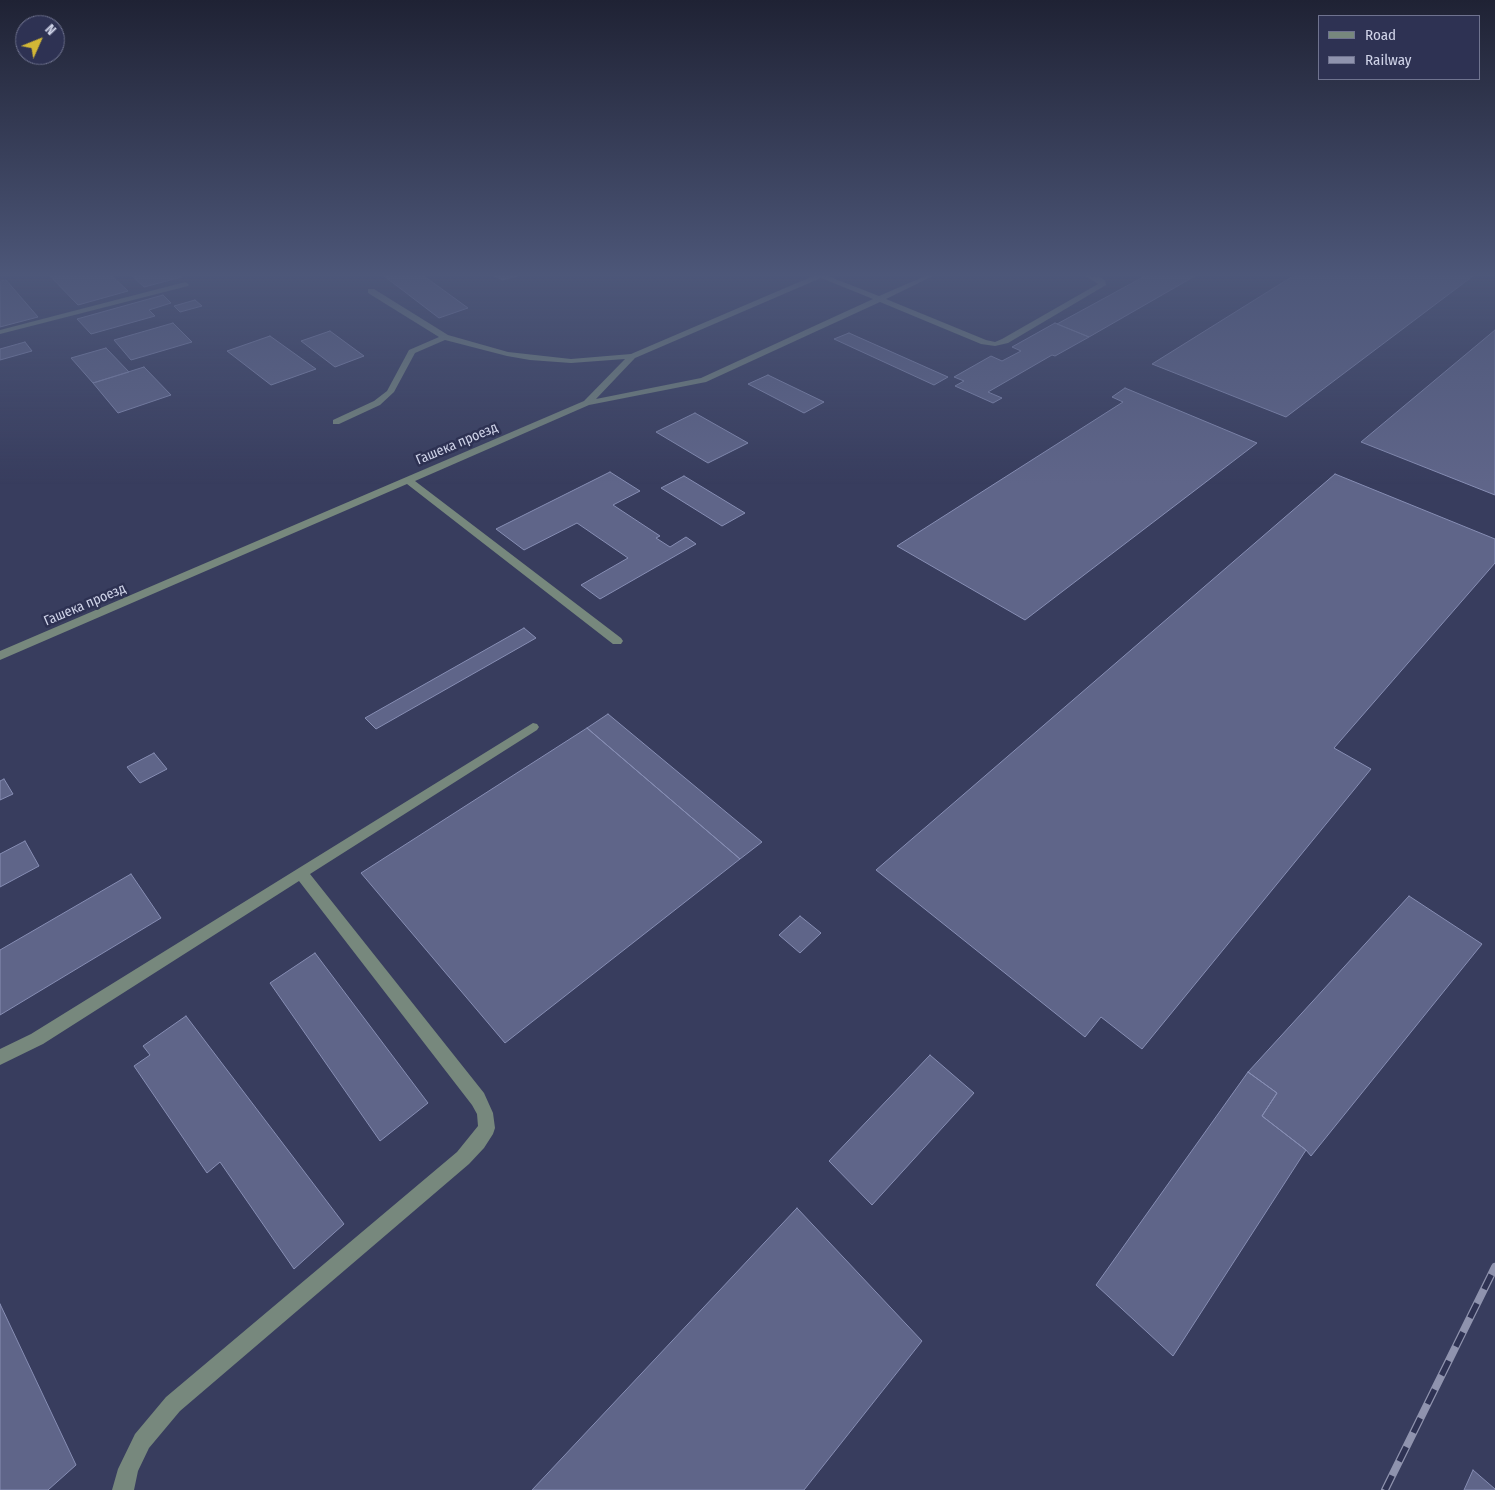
<!DOCTYPE html>
<meta charset="utf-8">
<style>
body{margin:0}
#map{position:relative;width:1495px;height:1490px;overflow:hidden;background:#383d5e;font-family:"Fira Sans Condensed",sans-serif}
canvas{display:block}
.legend{position:absolute;left:1318px;top:15px;width:162px;height:65px;box-sizing:border-box;background:#2e3253;border:1px solid #6f738f;margin:0;padding:6px 9px;list-style:none;font-size:15px;color:#d0d4e9}
.legend li{display:flex;align-items:center;gap:10px;height:25px}
.legend b{width:25px;border:1px solid #6f738f}
.north{position:absolute;left:15px;top:15px;width:50px;height:50px;box-sizing:border-box;background:#2e3253;border:1px solid #6f738f;border-radius:50%;rotate:46deg;font-size:14px;font-weight:700;line-height:20px;text-align:center;color:#d0d4e9}
.north::after{content:'';display:block;margin:auto;width:18px;height:22px;background:#d2b736;clip-path:polygon(50% 0,100% 100%,50% 72%,0 100%)}
</style>
<div id="map">
<canvas width="1495" height="1490"></canvas>
<ul class="legend">
<li><b style="height:6px;background:#77887d"></b>Road</li>
<li><b style="height:6px;background:#8f93ae"></b>Railway</li>
</ul>
<div class="north">N</div>
</div>
<script>
const g = document.querySelector('canvas').getContext('2d');
g.lineJoin = 'round';
function fill(path, color) { g.fillStyle = color; g.fill(path, 'evenodd'); }
const shape = rows => new Path2D(rows.map(r => 'M' + r).join(''));
function strokePath(path, color, width, dash) { g.strokeStyle = color; g.lineWidth = width; g.lineCap = dash ? 'butt' : 'round'; g.setLineDash(dash || []); g.stroke(path); }
function drawText(font, color, halo, rows, align = 'center') {
  g.font = font + ' "Fira Sans Condensed",sans-serif'; g.lineWidth = 5; g.setLineDash([]); g.textBaseline = 'middle'; g.strokeStyle = halo; g.fillStyle = color; for (const [text, x, y, turn = 0] of rows) {
    g.save(); g.translate(x, y); g.rotate((+turn || 0) * Math.PI / 180); g.textAlign = isNaN(turn) ? turn : align; if (halo) g.strokeText(text, 0, 0); g.fillText(text, 0, 0); g.restore();
  }
}
const building = shape([
 [50,276,112,276,128,291,78,305,50,276],
 [132,276,180,276,182,277,144,287,132,276],
 [384,276,424,276,468,308,439,318,384,276],
 [495,276,518,276,502,280,495,276],
 [1145,276,1195,276,1089,337,1057,324,1145,276],
 [1293,276,1473,276,1286,417,1152,364,1293,276],
 [6,280,38,317,0,327,0,281,6,280],
 [163,295,171,303,149,310,155,316,91,334,77,319,163,295],
 [195,300,202,306,180,312,174,306,195,300],
 [173,323,192,342,131,360,114,340,173,323],
 [1055,323,1089,337,1055,356,1052,355,988,392,1002,398,993,403,955,386,964,381,954,377,991,356,1002,361,1021,351,1012,347,1055,323],
 [1495,330,1495,495,1361,442,1495,330],
 [330,331,364,356,335,367,301,341,330,331],
 [849,333,948,377,934,385,834,339,849,333],
 [270,336,316,369,271,385,227,351,270,336],
 [25,342,32,351,0,360,0,349,25,342],
 [106,348,129,372,93,383,71,358,106,348],
 [144,367,171,395,118,413,93,383,144,367],
 [768,375,824,402,804,413,748,384,768,375],
 [1125,388,1257,443,1025,620,897,546,1123,402,1112,397,1125,388],
 [695,413,748,443,708,463,656,432,695,413],
 [610,472,640,491,613,505,660,536,656,538,670,547,686,537,696,544,600,599,581,585,628,558,577,523,524,550,496,529,610,472],
 [1335,474,1495,539,1495,563,1334,748,1371,769,1142,1049,1101,1017,1085,1037,876,870,1335,474],
 [684,476,745,513,722,526,661,488,684,476],
 [524,628,536,638,376,729,365,718,524,628],
 [608,714,762,842,740,859,587,728,608,714],
 [587,728,740,859,505,1043,361,873,587,728],
 [154,753,167,769,140,783,127,767,154,753],
 [4,779,13,794,0,800,0,781,4,779],
 [25,841,39,866,0,887,0,854,25,841],
 [131,874,161,918,0,1015,0,950,131,874],
 [1409,896,1482,944,1311,1156,1306,1150,1262,1116,1277,1093,1248,1072,1409,896],
 [800,916,821,933,800,953,779,935,800,916],
 [315,953,428,1103,380,1141,270,983,315,953],
 [186,1016,344,1224,294,1269,220,1162,207,1173,134,1066,150,1055,143,1046,186,1016],
 [930,1055,974,1093,872,1205,829,1161,930,1055],
 [1248,1072,1277,1093,1262,1116,1306,1150,1173,1356,1096,1285,1248,1072],
 [797,1208,922,1341,804,1490,532,1490,797,1208],
 [0,1304,76,1465,48,1490,0,1490,0,1304],
 [1473,1470,1495,1489,1495,1490,1464,1490,1473,1470]
]);
fill(building, '#5f6589');
strokePath(building, '#878eb4', 1);
fill(shape([
 [813,276,828,276,879,296,925,276,933,276,886,299,986,340,995,342,1002,339,1098,284,1086,276,1100,277,1105,280,1106,285,1008,343,995,346,981,344,880,302,706,382,589,405,415,481,621,638,623,641,621,644,613,644,407,484,0,660,0,651,584,401,625,359,571,363,530,360,507,356,445,340,415,353,394,392,380,405,339,424,333,424,333,420,374,401,387,391,409,350,439,337,368,293,368,289,374,289,448,335,508,352,571,359,631,354,813,276],
 [821,278,873,299,701,378,596,399,635,358,821,278],
 [185,282,189,284,188,286,0,334,0,330,185,282],
 [533,723,537,724,539,727,537,730,310,874,484,1093,493,1113,495,1128,493,1134,484,1148,469,1164,180,1411,149,1448,138,1471,134,1490,112,1490,118,1469,135,1434,166,1397,457,1152,478,1126,477,1114,472,1105,299,881,43,1044,0,1065,0,1049,31,1034,533,723]
]), '#77887d');
const rail = shape([
 [1385,1490,1495,1267]
]);
strokePath(rail, '#8f93ae', 8);
strokePath(rail, '#2e3253', 5.5, [16]);
const sky = g.createLinearGradient(0, 0, 0, 484);
sky.addColorStop(0, '#1f2234');
sky.addColorStop(0.57, '#4d5779');
sky.addColorStop(1, '#4d577900');
g.fillStyle = sky;
g.fillRect(0, 0, 1495, 484);
drawText('14px', '#d0d4e9', '#2e3253', [
 ["Гашека проезд",457,444,-23],
 ["Гашека проезд",85,605,-23]
]);
</script>
